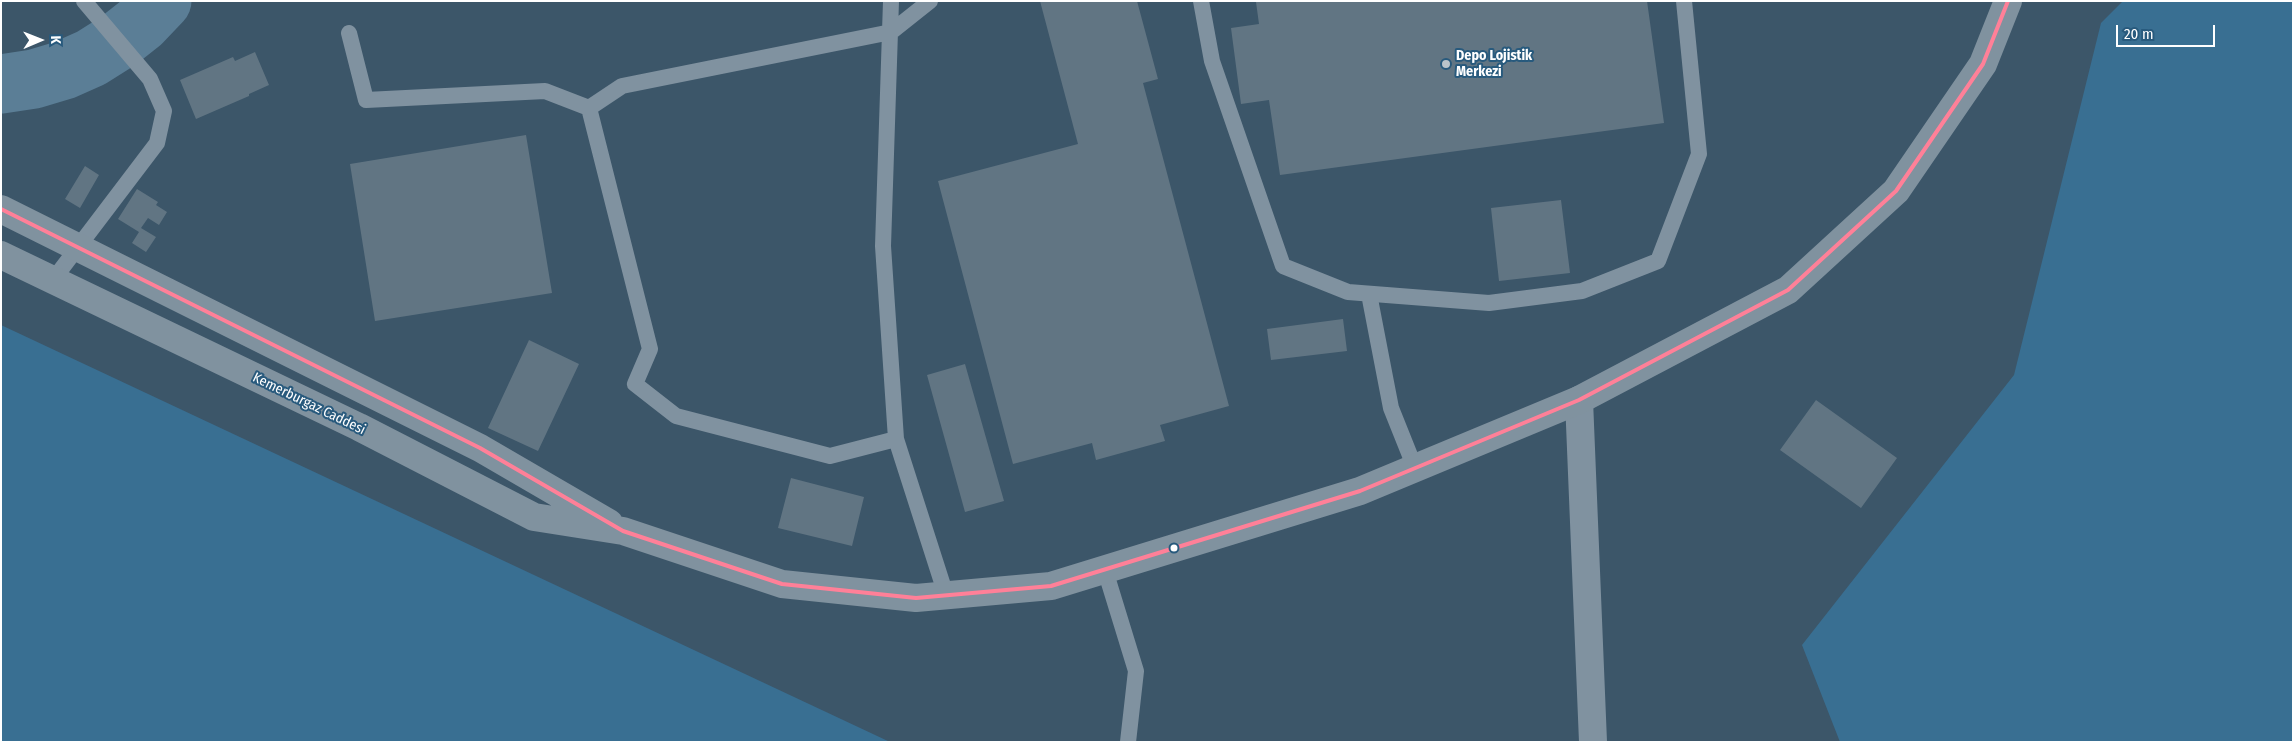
<!DOCTYPE html>
<style>
body{margin:0}
#map{position:relative;width:2294px;height:743px;overflow:hidden;background:#3c5669;font-family:"Fira Sans Condensed",sans-serif}
canvas{display:block}
.frame{position:absolute;inset:0;border:2px solid #fff;pointer-events:none}
.north{position:absolute;left:15px;top:15px;width:50px;height:50px;-webkit-text-stroke:4px #285a7d;paint-order:stroke;rotate:89deg;font-size:14px;font-weight:700;line-height:20px;text-align:center;color:#fff}
.north::after{content:'';display:block;margin:auto;width:18px;height:22px;background:#fff;clip-path:polygon(50% 0,100% 100%,50% 72%,0 100%)}
.scale{position:absolute;left:2116px;top:25px;width:99px;height:22px;box-sizing:border-box;border:2px solid #fff;border-top:0;padding-left:6px;font-size:15px;line-height:18px;white-space:nowrap;color:#fff;-webkit-text-stroke:4px #285a7d;paint-order:stroke}
</style>
<div id="map">
<canvas width="2294" height="743"></canvas>
<div class="frame"></div>
<div class="north">K</div>
<div class="scale">20 m</div>
</div>
<script>
const g = document.querySelector('canvas').getContext('2d');
g.lineJoin = 'round';
function fill(path, color) { g.fillStyle = color; g.fill(path, 'evenodd'); }
const shape = rows => new Path2D(rows.map(r => 'M' + r).join(''));
function strokePath(path, color, width, dash) { g.strokeStyle = color; g.lineWidth = width; g.lineCap = dash ? 'butt' : 'round'; g.setLineDash(dash || []); g.stroke(path); }
function drawText(font, color, halo, rows, align = 'center') {
  g.font = font + ' "Fira Sans Condensed",sans-serif'; g.lineWidth = 4; g.setLineDash([]); g.textBaseline = 'middle'; g.strokeStyle = halo; g.fillStyle = color; for (const [text, x, y, turn = 0] of rows) {
    g.save(); g.translate(x, y); g.rotate((+turn || 0) * Math.PI / 180); g.textAlign = isNaN(turn) ? turn : align; if (halo) g.strokeText(text, 0, 0); g.fillText(text, 0, 0); g.restore();
  }
}
fill(shape([
 [2123,1,2293,1,2293,742,1840,742,1802,645,2014,375,2101,23],
 [1,325,890,742,1,742]
]), '#396f92');
strokePath(shape([
 [1,84,34,79,64,70,91,58,118,41,142,22,162,1]
]), '#5b7e96', 59);
fill(shape([
 [1040,1,1137,1,1158,79,1143,83,1229,406,1160,425,1165,441,1096,460,1092,443,1013,464,938,181,1078,144],
 [1259,1,1647,1,1664,123,1280,175,1269,100,1241,104,1231,28,1259,24,1256,2],
 [255,52,269,85,249,94,249,96,196,119,180,80,233,57,235,61],
 [526,135,552,293,375,321,350,164],
 [85,166,99,175,80,208,65,199],
 [137,189,158,202,156,205,167,212,159,225,148,218,141,228,156,237,146,252,132,243,139,232,118,219],
 [1561,200,1570,273,1499,281,1491,208],
 [1343,319,1347,351,1271,360,1267,329],
 [529,340,579,364,538,451,488,428],
 [965,364,1004,501,965,512,927,375],
 [1816,400,1897,458,1861,508,1780,450],
 [791,478,864,497,852,546,778,528]
]), '#617583');
strokePath(shape([
 [891,1,883,246,896,439,946,595],
 [1201,1,1212,61,1283,266,1348,292,1489,303,1582,291,1658,261,1699,154,1684,1],
 [349,33,366,100,545,91,589,108,650,349,635,384,676,416,830,456,896,439],
 [589,108,622,86,891,32,930,1],
 [53,280,157,143,164,111,150,79,84,1],
 [1369,294,1391,408,1415,468],
 [1105,570,1136,671,1128,742]
]), '#8092a0', 16);
strokePath(shape([
 [1579,400,1593,742]
]), '#8092a0', 28);
strokePath(shape([
 [1,209,480,448,609,523],
 [1,255,359,427,534,517,623,531,782,584,916,598,1051,586,1360,491,1579,400,1788,290,1896,191,1983,64,2008,1]
]), '#80929f', 28);
strokePath(shape([
 [1,209,480,448,623,531,782,584,916,598,1051,586,1360,491,1579,400,1788,290,1896,191,1983,64,2008,1]
]), '#ff8098', 4);
for (const [x, y, r, color] of [
 [1446,64,5,"#bbc4ca"],
 [1174,548,4.5,"#fff"]
]) { const dot = new Path2D(); dot.arc(x, y, r, 0, 2 * Math.PI); g.fillStyle = color; g.fill(dot); strokePath(dot, '#285a7d', 2); }
drawText('bold 14px', '#fff', '#285a7d', [
 ["Depo Lojistik",1456,56],
 ["Merkezi",1456,72]
], 'left');
drawText('14px', '#fff', '#285a7d', [
 ["Kemerburgaz Caddesi",309,404,26]
]);
</script>
